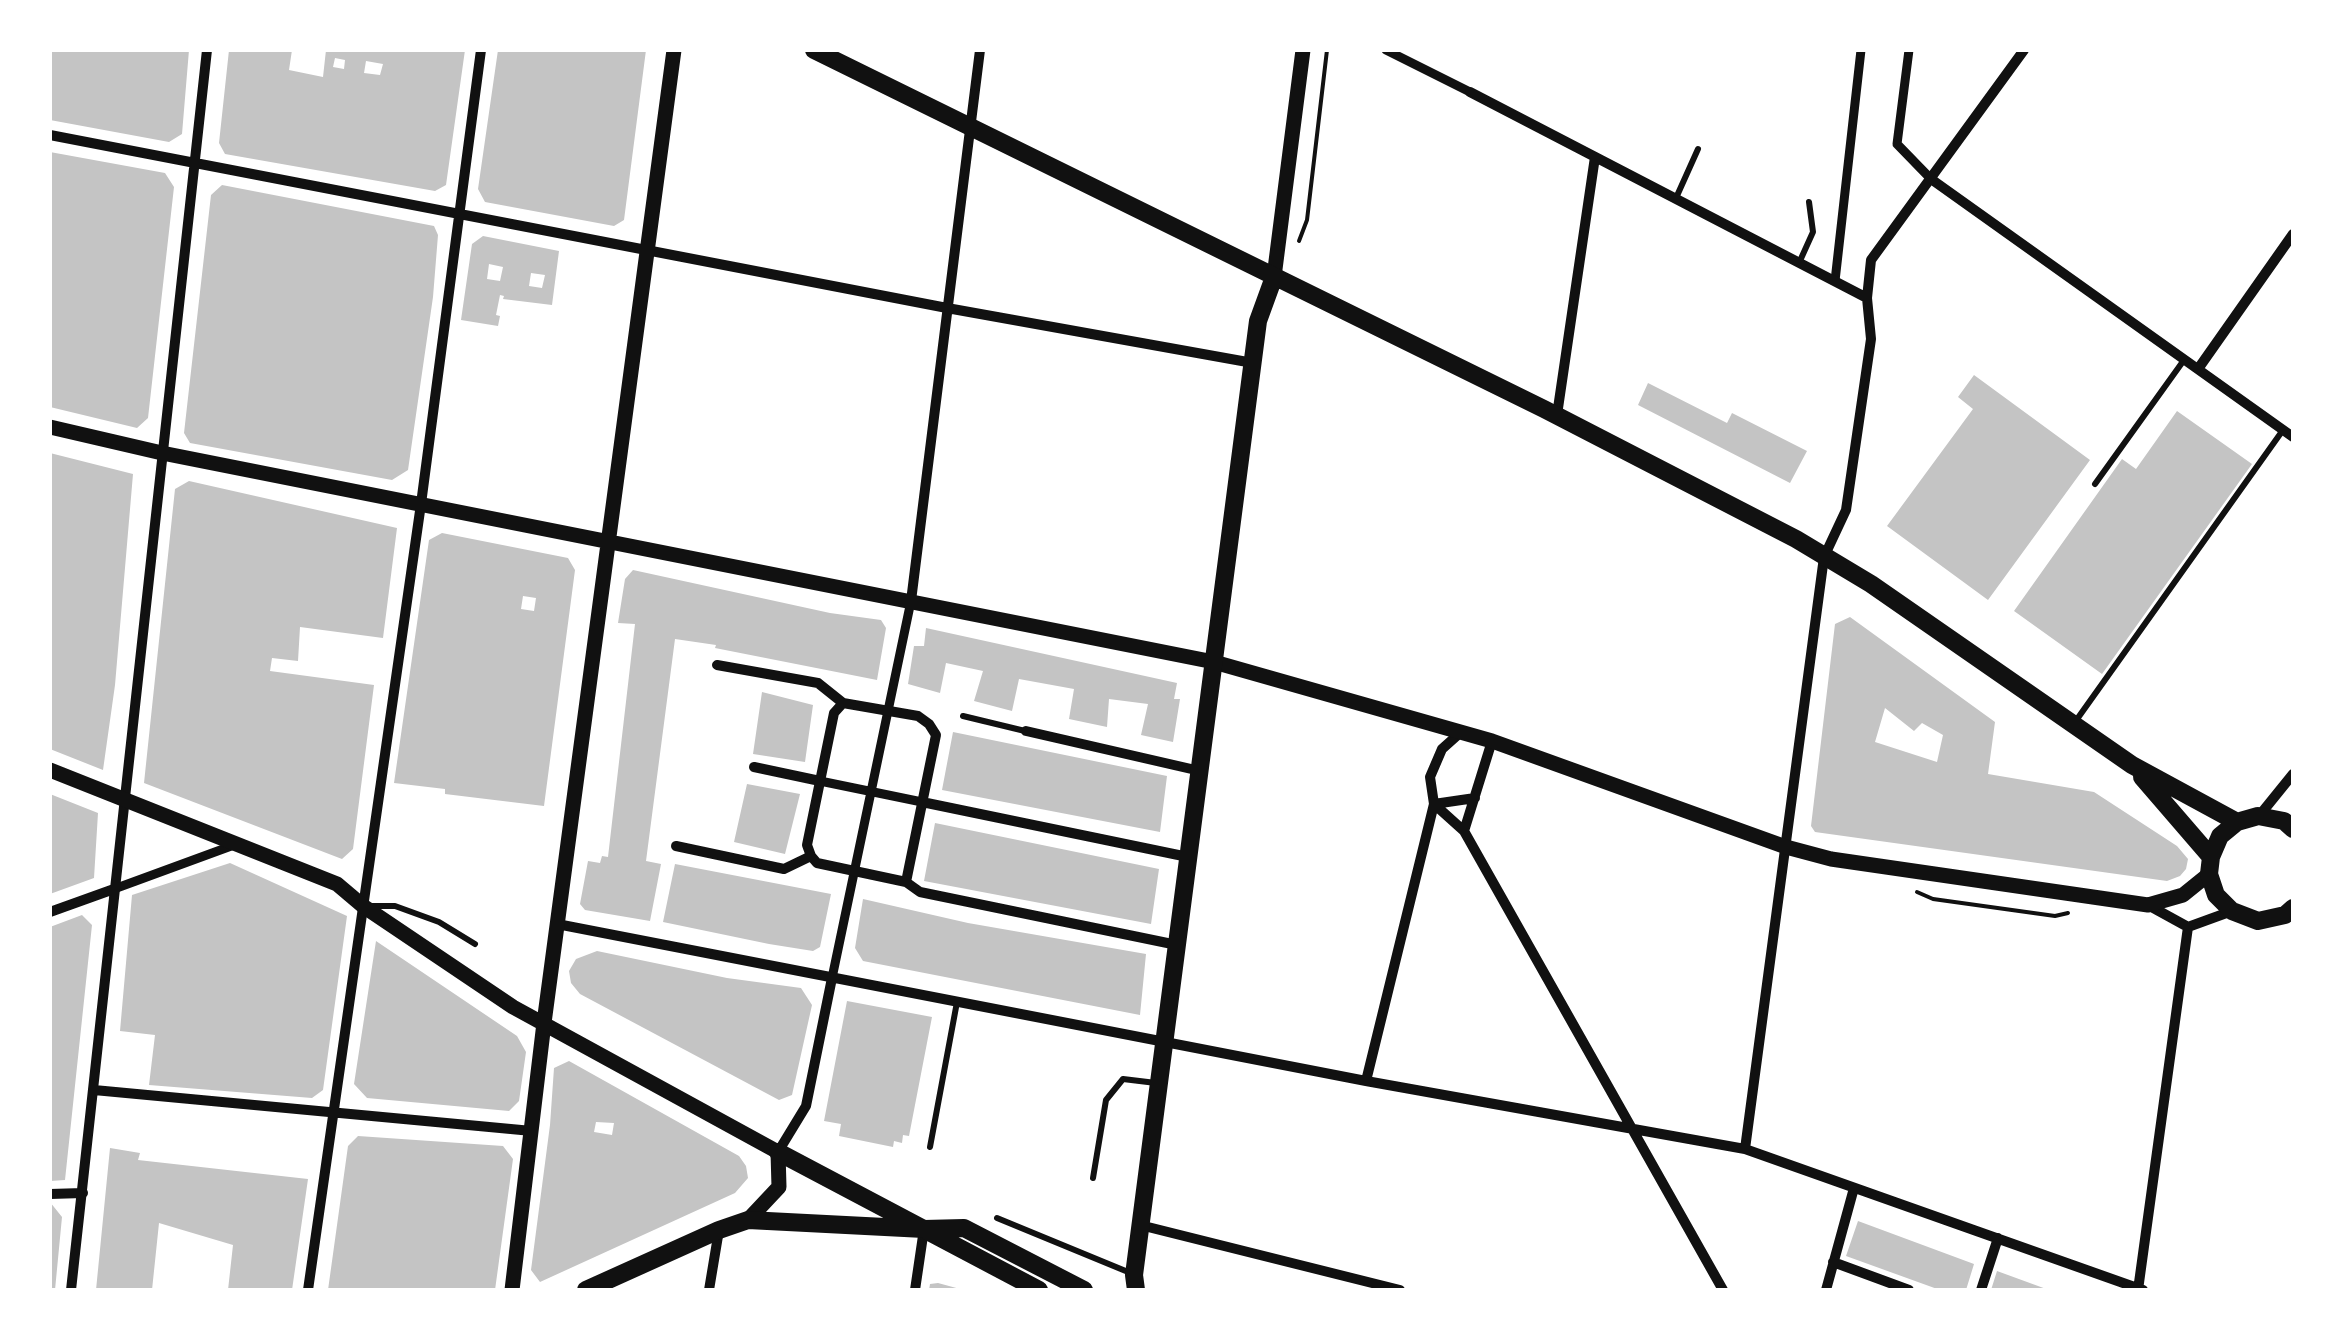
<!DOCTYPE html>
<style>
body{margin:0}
#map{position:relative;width:2343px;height:1340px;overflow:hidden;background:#fff;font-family:Signika,sans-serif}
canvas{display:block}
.frame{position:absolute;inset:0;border:52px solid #fff;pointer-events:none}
</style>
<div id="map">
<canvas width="2343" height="1340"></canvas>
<div class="frame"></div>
</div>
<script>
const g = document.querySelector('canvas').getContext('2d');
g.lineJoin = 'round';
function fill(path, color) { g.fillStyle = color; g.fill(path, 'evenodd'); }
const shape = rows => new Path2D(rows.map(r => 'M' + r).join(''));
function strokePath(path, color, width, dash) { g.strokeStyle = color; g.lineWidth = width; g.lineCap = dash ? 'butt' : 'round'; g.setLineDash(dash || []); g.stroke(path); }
fill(shape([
 [50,50,189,50,182,134,169,142,50,120],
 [229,50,292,50,289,70,323,77,326,50,465,50,446,185,435,191,225,154,219,143],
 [335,58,345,60,344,69,333,67],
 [366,61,383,64,380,75,364,73],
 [498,50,646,50,624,220,614,226,485,202,478,189],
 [50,152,165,173,174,187,148,418,137,428,50,407],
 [222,185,434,226,438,235,433,297,408,470,392,480,190,443,184,433,211,195],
 [483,236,559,251,552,305,503,299,504,296,500,295,496,315,500,316,498,326,461,320,472,244],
 [489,264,503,267,500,281,487,279],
 [531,273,545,275,542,288,529,286],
 [1974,375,2090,460,1988,600,1887,526,1973,409,1958,397],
 [1648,383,1727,423,1732,413,1807,451,1790,483,1638,405],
 [2177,411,2252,464,2102,674,2014,611,2122,459,2136,469],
 [50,453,133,474,115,685,103,770,50,749],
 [189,481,397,528,383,638,300,627,298,661,272,658,270,671,374,685,353,849,342,859,144,783,175,489],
 [442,533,568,558,575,570,544,806,445,794,445,789,394,783,429,540],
 [523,596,536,598,534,611,521,609],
 [633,570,830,613,881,620,886,628,877,680,715,648,716,645,675,639,646,861,661,864,650,921,585,910,580,904,588,861,600,863,602,856,608,857,635,624,618,623,625,579],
 [1850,617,1995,722,1988,774,2094,792,2177,846,2188,859,2186,869,2180,876,2167,881,1815,832,1811,826,1835,624],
 [1885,708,1914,731,1922,723,1943,735,1937,762,1875,742],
 [926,628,1177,683,1174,699,1180,699,1173,742,1141,735,1148,704,1109,699,1107,727,1069,719,1074,689,1019,679,1012,711,974,701,983,671,946,663,940,693,908,684,914,646,924,646],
 [762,692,813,705,805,762,753,754],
 [953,732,1167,776,1160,832,942,790],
 [747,784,800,794,785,854,734,842],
 [50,794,98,813,94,878,50,894],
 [935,823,1159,869,1151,924,924,881],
 [230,863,347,916,323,1090,312,1098,149,1085,155,1035,120,1031,132,895],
 [675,864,831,894,820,947,813,951,769,944,663,922],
 [863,899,968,923,1146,954,1140,1015,863,961,855,948],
 [82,915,92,925,65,1180,50,1181,50,927],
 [376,941,517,1036,526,1052,519,1101,509,1111,367,1098,354,1084],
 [597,951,727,978,801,988,812,1005,792,1095,779,1100,580,994,571,983,569,971,576,959],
 [847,1001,932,1017,909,1136,903,1135,902,1143,894,1141,893,1147,839,1136,841,1124,824,1121],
 [569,1061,739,1156,746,1166,748,1178,735,1193,540,1282,531,1270,550,1125,554,1068],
 [596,1122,614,1123,612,1135,594,1132],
 [358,1136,503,1146,513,1159,495,1290,328,1290,348,1146],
 [110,1148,140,1153,138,1160,308,1179,292,1290,228,1290,233,1245,159,1223,152,1290,96,1290],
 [50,1202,62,1217,55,1290,50,1290],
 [1858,1221,1974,1264,1966,1290,1940,1290,1846,1256],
 [1997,1271,2049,1290,1991,1290],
 [938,1283,960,1289,959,1290,929,1290,930,1284]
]), '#c4c4c4');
strokePath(shape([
 [1299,241,1307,220,1327,50],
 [1917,892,1933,899,2055,916,2068,913]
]), '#111', 4);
strokePath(shape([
 [1676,198,1698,149],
 [1799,263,1813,232,1809,202],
 [2095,484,2184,360],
 [963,716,1025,731],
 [2075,722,2283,430],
 [370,906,395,906,439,922,475,944],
 [930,1147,957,1002],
 [1093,1178,1106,1100,1123,1079,1156,1083],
 [997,1218,1133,1274]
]), '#111', 6);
strokePath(shape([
 [1386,50,1470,92],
 [1909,50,1897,144,1931,179],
 [1835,281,1861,50],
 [820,781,922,802],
 [114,889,234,845],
 [832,978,911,601]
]), '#111', 9);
strokePath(shape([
 [1470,92,1867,298],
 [50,135,947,308,1253,363],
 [1931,179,2293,437],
 [2198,369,2293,234],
 [1557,415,1595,157],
 [911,601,980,50],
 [717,665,818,683,843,703,918,716,929,724,936,735,906,882,817,863,811,856,807,845,834,713,843,703],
 [1026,731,1200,771],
 [1461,732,1442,749,1430,777,1434,804,1464,831,1723,1290],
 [754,767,820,781],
 [922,802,1188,857],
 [2259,816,2293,774],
 [1464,831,1492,741],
 [676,846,784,869,811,856],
 [906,882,920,892,1177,945],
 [2148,905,2188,927],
 [50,912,114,889],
 [557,924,1366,1081,1745,1149,2143,1290],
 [2188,927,2232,911],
 [1366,1081,1434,804,1475,798],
 [94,1090,532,1131],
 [1745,1149,1824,557,1846,510,1871,339,1867,298,1871,260,2024,50],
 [778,1152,806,1106,832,978],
 [50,1194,83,1193],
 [1140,1225,1400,1290],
 [1833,1262,1909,1290],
 [71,1290,207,50],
 [308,1290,421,504,481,50],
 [709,1290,719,1230],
 [915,1290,924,1229],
 [1826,1290,1854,1188],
 [1981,1290,1998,1238],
 [2138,1290,2188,927]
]), '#111', 10);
strokePath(shape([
 [1274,277,1303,50],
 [50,427,162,453,1214,662,1492,741,1786,847,1831,859,2148,905,2183,895,2209,874],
 [50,770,337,884,363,906,513,1007,778,1152,779,1187,748,1220],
 [512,1290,544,1023,674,50]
]), '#111', 15);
strokePath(shape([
 [814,50,1544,409,1796,539,1871,584,2132,765,2237,822],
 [2142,777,2211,857],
 [2293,829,2284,821,2258,816,2237,822,2220,836,2211,857,2209,874,2216,895,2232,911,2258,921,2285,915,2293,908],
 [778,1152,1039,1290],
 [586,1290,719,1230,748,1220,924,1229,964,1228,1084,1290],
 [1136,1290,1134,1275,1258,321,1274,277]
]), '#111', 18);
</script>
